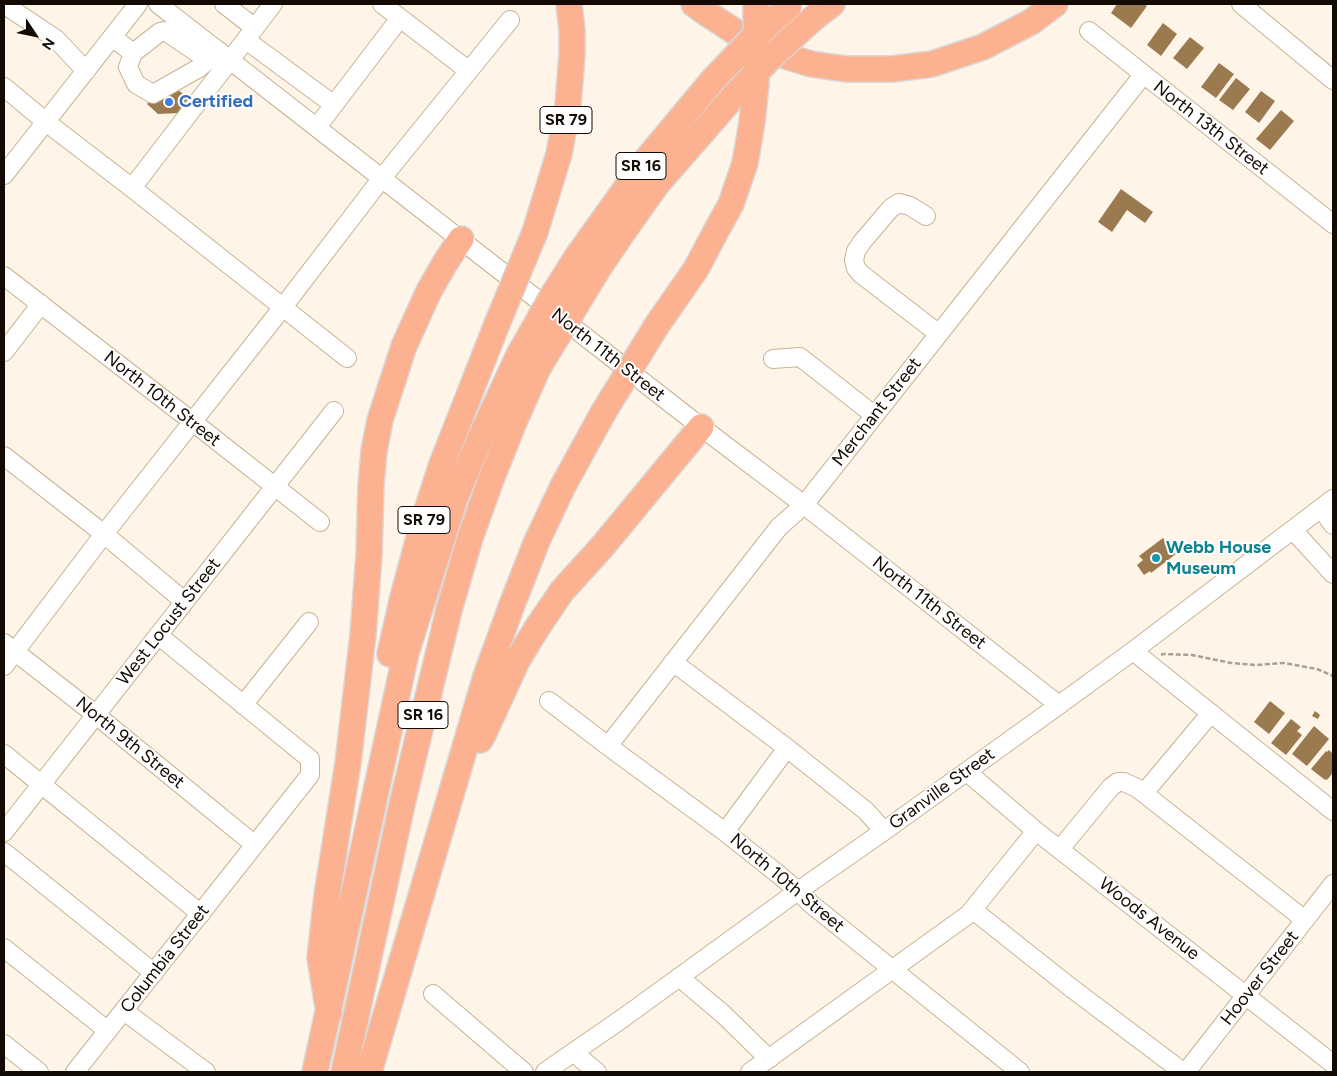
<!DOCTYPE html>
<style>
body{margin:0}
#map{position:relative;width:1337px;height:1076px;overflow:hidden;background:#fef5e8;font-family:Figtree,sans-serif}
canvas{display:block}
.frame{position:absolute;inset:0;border:5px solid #130b03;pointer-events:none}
.north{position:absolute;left:10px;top:10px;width:50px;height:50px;-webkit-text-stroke:4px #fff;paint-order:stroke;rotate:124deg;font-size:14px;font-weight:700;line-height:20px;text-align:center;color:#130b03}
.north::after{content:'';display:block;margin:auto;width:18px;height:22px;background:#130b03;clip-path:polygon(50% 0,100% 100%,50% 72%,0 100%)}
</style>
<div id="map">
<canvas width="1337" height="1076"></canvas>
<div class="frame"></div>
<div class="north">N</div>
</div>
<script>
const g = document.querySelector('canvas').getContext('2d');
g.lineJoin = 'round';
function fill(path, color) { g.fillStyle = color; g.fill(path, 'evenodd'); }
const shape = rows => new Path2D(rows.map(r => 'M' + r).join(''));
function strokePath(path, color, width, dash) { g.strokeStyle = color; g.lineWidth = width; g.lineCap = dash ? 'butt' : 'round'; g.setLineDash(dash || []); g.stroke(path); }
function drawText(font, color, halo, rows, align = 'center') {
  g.font = font + ' Figtree,sans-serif'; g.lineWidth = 4; g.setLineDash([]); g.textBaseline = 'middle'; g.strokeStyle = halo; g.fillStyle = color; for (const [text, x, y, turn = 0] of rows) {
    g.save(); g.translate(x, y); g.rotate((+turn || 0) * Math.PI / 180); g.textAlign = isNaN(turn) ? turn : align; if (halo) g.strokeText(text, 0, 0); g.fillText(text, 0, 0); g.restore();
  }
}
fill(shape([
 [1117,4,1144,4,1147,6,1131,28,1111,13],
 [1163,23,1177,34,1161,56,1147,45],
 [1190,37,1204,48,1187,69,1173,58],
 [1219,63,1234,74,1216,98,1201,87],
 [1236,78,1250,89,1233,110,1219,100],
 [178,90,191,100,179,113,158,114,147,104,157,93],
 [1261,91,1275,101,1259,123,1245,112],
 [1281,110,1294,121,1270,150,1256,139],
 [1121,189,1153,212,1145,223,1127,210,1112,232,1098,222],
 [1163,538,1176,554,1151,573,1150,571,1144,575,1137,565,1143,560,1139,556],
 [1270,701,1285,713,1269,734,1254,722],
 [1315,711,1320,715,1318,719,1312,716],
 [1291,719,1301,727,1297,731,1302,735,1286,755,1271,743],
 [1314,726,1329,739,1307,766,1292,754],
 [1329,750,1333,754,1333,775,1332,774,1327,780,1326,779,1325,780,1311,769,1326,751,1327,752]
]), '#9c7a50');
const minor = shape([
 [158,4,701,427,804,505,1059,705],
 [224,4,255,28],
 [382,4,469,71],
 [1241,4,1333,80],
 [5,5,56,39,86,71],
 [1089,31,1333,224],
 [112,37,133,53,128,67,136,84,153,94,199,68,219,51],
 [246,40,334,105],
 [133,53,160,32,165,31,208,60],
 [4,87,46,122,132,188,347,358],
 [317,127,400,18],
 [4,175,138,4],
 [132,188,273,4],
 [926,216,910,206,899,203,891,208,862,242,856,251,854,260,856,268,861,274,939,334],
 [4,276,193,422,320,522],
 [4,352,41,304],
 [773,359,800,357,874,415],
 [4,456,104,534,184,601],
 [1321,508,1333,525],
 [1293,530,1333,574],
 [4,643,96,715,255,845],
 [1133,651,1333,811],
 [673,662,787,748,725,832],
 [4,666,104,534,283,307,382,178,510,20],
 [549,701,608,746,725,832,778,874,798,891,811,904,1020,1072],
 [243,705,309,622],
 [608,746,779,527,804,505,1143,75],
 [787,748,866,811,884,831],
 [4,754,201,914],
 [967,772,1036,831,1333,1064],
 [1144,793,1211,713],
 [4,832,334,411],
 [1060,849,1111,787,1118,782,1124,782,1137,788,1305,920],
 [4,852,154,973],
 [973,910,1070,987,1183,1072],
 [4,948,108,1031],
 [679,977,723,1014,769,1059],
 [433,994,524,1072],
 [124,1011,206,1072],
 [4,1044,39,1072],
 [574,1053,597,1072],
 [75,1072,310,775,310,759,158,635],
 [545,1072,623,1018,798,891,884,831,1059,705,1133,651,1333,499],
 [750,1072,969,914,1036,831],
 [1186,1072,1333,884]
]);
const highway = shape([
 [694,4,702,10,743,37,782,55,811,64,846,69,892,69,932,64,983,47,1031,22,1055,4],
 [816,16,832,4],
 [535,232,559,154,568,105,572,55,572,30,569,4],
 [577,257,647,159,712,81],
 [598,269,621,235,657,184,733,97],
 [657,325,696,269,715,233,731,204,745,163],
 [390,654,402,601,424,519,442,464,497,324],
 [480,740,482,737,518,659,537,628,562,591,602,547,701,427],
 [329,1013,320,958,327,895,348,763,363,635,369,555,371,485,374,451,380,420,404,346,429,291,445,263,461,239],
 [315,1072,406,653,455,498,482,434,519,355],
 [344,1072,403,800,449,610,470,538,492,477,514,422,538,368],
 [369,1072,486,676,513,602,537,541,563,486,603,413]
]);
strokePath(minor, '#c8b293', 20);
strokePath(highway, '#d9d8d7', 28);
strokePath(shape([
 [1161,655,1163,654,1192,655,1231,663,1256,665,1284,663,1317,669,1333,676]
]), '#a9a095', 2.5, [5, 2.5]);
strokePath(minor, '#fff', 18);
strokePath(highway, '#fcb190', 25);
const highwayBridge = shape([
 [712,81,750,41,789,6],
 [733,97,772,56,816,16],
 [745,163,752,122,756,84,756,4],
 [497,324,535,232],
 [519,355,553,295,577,257],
 [538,368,598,269],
 [603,413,657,325]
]);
strokePath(highwayBridge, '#d9d8d7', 28, []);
strokePath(highwayBridge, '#fcb190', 25);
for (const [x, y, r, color] of [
 [169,102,5,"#3f7fe0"],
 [1156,558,5,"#0f9aa8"]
]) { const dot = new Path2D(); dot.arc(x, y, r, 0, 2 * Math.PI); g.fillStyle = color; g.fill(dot); strokePath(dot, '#fff', 2); }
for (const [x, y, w] of [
 [566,120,52],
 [641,166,50],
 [424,520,52],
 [423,715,50]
]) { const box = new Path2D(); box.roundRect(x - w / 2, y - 13.5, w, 27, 4); g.fillStyle = '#fff'; g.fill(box); strokePath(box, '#130b03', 1); }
drawText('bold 16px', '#130b03', null, [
 ["SR 79",566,120],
 ["SR 16",641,166],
 ["SR 79",424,520],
 ["SR 16",423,715]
]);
drawText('bold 18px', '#366cbe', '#fff', [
 ["Certified",179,102]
], 'left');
drawText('18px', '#130b03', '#fff', [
 ["North 13th Street",1211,128,38],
 ["North 11th Street",608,355,38],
 ["North 10th Street",162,399,38],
 ["Merchant Street",877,412,-52],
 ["North 11th Street",929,603,38],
 ["West Locust Street",169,622,-52],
 ["North 9th Street",130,743,39],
 ["Granville Street",942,789,-36],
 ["North 10th Street",787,883,40],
 ["Woods Avenue",1149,919,38],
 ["Columbia Street",165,959,-52],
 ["Hoover Street",1260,978,-52]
]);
drawText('bold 18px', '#0d838f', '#fff', [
 ["Webb House",1166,548],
 ["Museum",1166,569]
], 'left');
</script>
